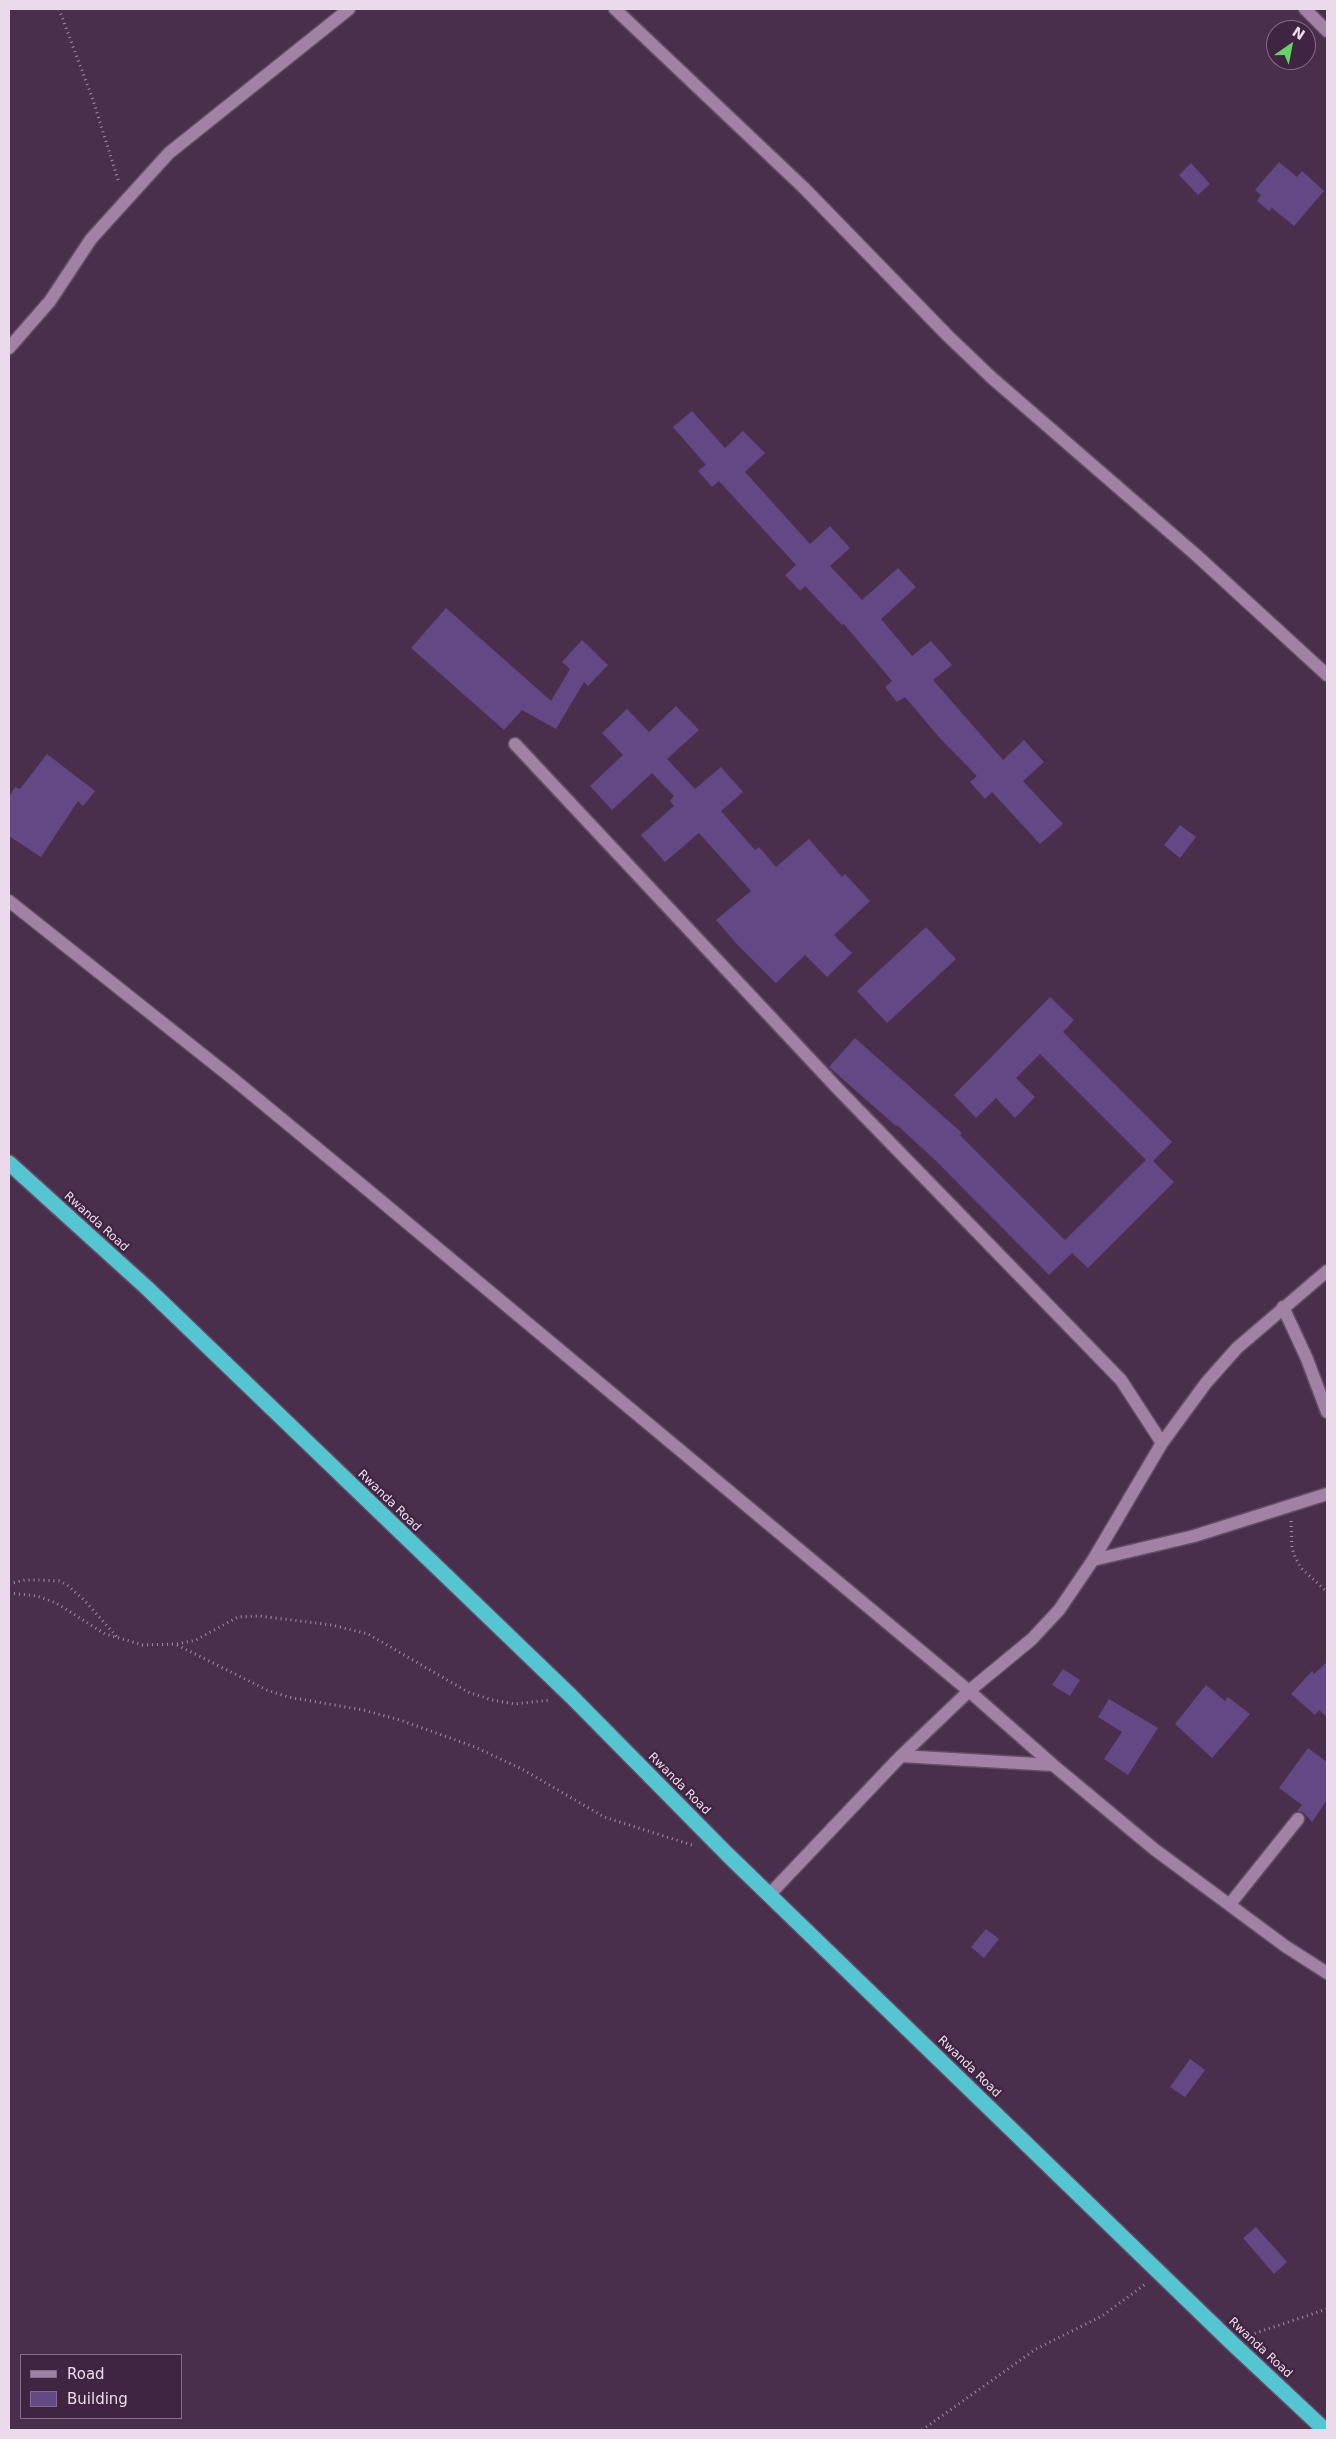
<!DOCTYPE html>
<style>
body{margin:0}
#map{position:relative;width:1336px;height:2439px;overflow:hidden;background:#4a2f4d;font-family:"DejaVu Sans",sans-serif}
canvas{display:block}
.frame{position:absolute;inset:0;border:10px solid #ebdaec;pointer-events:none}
.legend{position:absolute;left:20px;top:2354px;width:162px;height:65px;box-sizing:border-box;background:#402542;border:1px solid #846d86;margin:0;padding:6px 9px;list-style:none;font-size:15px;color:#ebdaec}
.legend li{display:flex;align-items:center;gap:10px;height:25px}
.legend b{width:25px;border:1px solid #846d86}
.north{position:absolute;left:1266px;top:20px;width:50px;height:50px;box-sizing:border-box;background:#402542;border:1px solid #846d86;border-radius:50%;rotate:33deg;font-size:14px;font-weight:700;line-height:20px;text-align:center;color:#ebdaec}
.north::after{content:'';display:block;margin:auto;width:18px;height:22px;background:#64d468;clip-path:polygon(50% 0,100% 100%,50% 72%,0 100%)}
</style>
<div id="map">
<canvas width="1336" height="2439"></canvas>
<div class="frame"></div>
<ul class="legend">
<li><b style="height:6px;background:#a282a4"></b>Road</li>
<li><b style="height:14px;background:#644785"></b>Building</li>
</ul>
<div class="north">N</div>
</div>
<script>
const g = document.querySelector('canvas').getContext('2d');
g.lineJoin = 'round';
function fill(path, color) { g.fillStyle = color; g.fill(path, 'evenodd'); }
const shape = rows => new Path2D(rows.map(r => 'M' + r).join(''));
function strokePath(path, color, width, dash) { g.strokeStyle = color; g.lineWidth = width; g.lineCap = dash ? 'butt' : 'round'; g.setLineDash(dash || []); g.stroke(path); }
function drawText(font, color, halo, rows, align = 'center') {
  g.font = font + ' "DejaVu Sans",sans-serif'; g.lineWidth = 5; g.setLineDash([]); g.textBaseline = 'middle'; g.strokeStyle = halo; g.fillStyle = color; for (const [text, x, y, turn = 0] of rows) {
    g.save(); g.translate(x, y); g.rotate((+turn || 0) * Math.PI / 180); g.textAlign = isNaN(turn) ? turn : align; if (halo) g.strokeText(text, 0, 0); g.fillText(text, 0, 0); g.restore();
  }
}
fill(shape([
 [1279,162,1297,177,1302,171,1324,191,1294,226,1272,208,1269,211,1257,201,1261,195,1255,190],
 [1191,163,1210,184,1198,195,1179,175],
 [692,411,725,448,743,431,765,453,745,472,810,544,830,526,850,548,830,566,862,600,898,568,916,587,881,619,912,656,931,641,952,665,933,680,1003,760,1024,740,1044,762,1023,781,1063,824,1040,844,992,792,985,799,970,782,977,776,938,736,905,697,897,702,885,687,892,681,844,624,842,625,805,586,800,591,785,575,796,565,719,481,712,487,698,471,706,465,673,427],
 [446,608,551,701,570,669,562,662,582,640,608,665,588,686,584,682,556,729,522,710,504,730,411,648],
 [676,706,699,730,667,759,695,789,721,767,743,792,721,811,755,850,759,847,776,867,809,839,842,877,845,874,870,901,834,935,852,953,827,977,805,955,776,983,735,942,716,920,751,891,699,833,665,862,641,835,674,806,670,801,674,796,652,773,612,810,590,786,623,755,602,733,627,709,649,732],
 [47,754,95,791,83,806,78,801,41,857,9,836,9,797,15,787,20,789],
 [1180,825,1196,837,1180,858,1164,845],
 [926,927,956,959,887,1023,857,991],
 [1050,997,1074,1020,1063,1032,1172,1142,1153,1161,1174,1182,1088,1268,1072,1253,1049,1275,935,1160,897,1125,896,1126,829,1067,855,1038,962,1133,960,1135,1065,1240,1146,1160,1040,1054,1016,1078,1035,1097,1015,1118,996,1098,976,1118,954,1095],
 [1327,1662,1327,1717,1319,1710,1315,1715,1291,1694,1312,1671,1314,1674],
 [1063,1669,1080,1680,1070,1696,1052,1685],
 [1206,1685,1225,1701,1228,1697,1250,1714,1212,1758,1175,1724],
 [1109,1699,1158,1728,1128,1775,1104,1759,1122,1732,1098,1717],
 [1308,1748,1327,1762,1327,1800,1312,1822,1303,1812,1297,1811,1302,1805,1279,1788],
 [986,1929,999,1939,984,1958,971,1947],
 [1190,2059,1205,2070,1185,2097,1170,2087],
 [1256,2227,1287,2262,1274,2274,1243,2238]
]), '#644785');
const minor = shape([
 [615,9,804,188,948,336,992,378,1195,554,1327,675],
 [1305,9,1327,31],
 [9,348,50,301,91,239,169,153,349,9],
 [515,744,839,1090,1121,1380,1162,1443],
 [9,901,232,1078,369,1191,969,1691,1053,1765,1154,1849,1285,1946,1327,1973],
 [1283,1307,1307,1359,1327,1412],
 [1093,1560,1194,1536,1327,1494],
 [901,1756,1053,1765],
 [769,1895,901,1756,969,1691,1032,1639,1059,1610,1093,1560,1162,1443,1206,1383,1237,1348,1327,1271],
 [1230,1904,1298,1819]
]);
const highway = shape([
 [9,1163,147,1288,571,1696,728,1855,1231,2342,1325,2430]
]);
strokePath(minor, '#644d66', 15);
strokePath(highway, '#644d66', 18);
strokePath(shape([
 [59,9,93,100,119,183],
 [1291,1521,1292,1548,1295,1557,1301,1568,1327,1592],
 [9,1584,25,1580,39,1580,59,1581,66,1584,85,1601,118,1638],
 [9,1593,37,1596,56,1603,105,1634,143,1645,177,1644,196,1640,238,1617,259,1616,332,1625,368,1634,468,1692,492,1700,515,1704,550,1700],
 [177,1645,267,1690,288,1697,363,1710,400,1720,475,1747,522,1769,604,1817,692,1845],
 [1250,2335,1327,2309],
 [922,2430,1036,2349,1102,2316,1147,2283]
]), '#a28ca4', 3, [1, 4]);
strokePath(minor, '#a282a4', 12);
strokePath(highway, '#55c6d1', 15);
drawText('12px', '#ebdaec', '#402542', [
 ["Rwanda Road",96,1222,42],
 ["Rwanda Road",389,1501,44],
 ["Rwanda Road",679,1784,45],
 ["Rwanda Road",969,2067,44],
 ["Rwanda Road",1260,2348,43]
]);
</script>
